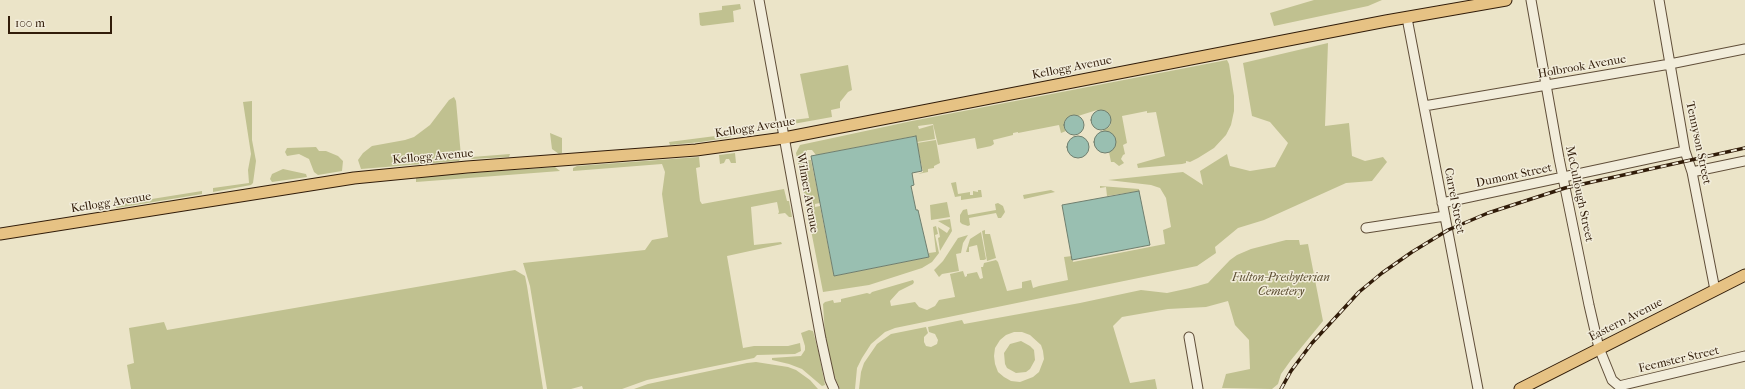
<!DOCTYPE html>
<style>
body{margin:0}
#map{position:relative;width:1745px;height:389px;overflow:hidden;background:#ebe4c8;font-family:"IM FELL French Canon",serif}
canvas{display:block}
.scale{position:absolute;left:8px;top:16px;width:104px;height:18px;box-sizing:border-box;border:2px solid #311c09;border-top:0;padding-left:5px;font-size:12px;line-height:14px;white-space:nowrap;color:#311c09;-webkit-text-stroke:3px #f2eddb;paint-order:stroke}
</style>
<div id="map">
<canvas width="1745" height="389"></canvas>
<div class="scale">100 m</div>
</div>
<script>
const g = document.querySelector('canvas').getContext('2d');
g.lineJoin = 'round';
function fill(path, color) { g.fillStyle = color; g.fill(path, 'evenodd'); }
const shape = rows => new Path2D(rows.map(r => 'M' + r).join(''));
function strokePath(path, color, width, dash) { g.strokeStyle = color; g.lineWidth = width; g.lineCap = dash ? 'butt' : 'round'; g.setLineDash(dash || []); g.stroke(path); }
function drawText(font, color, halo, rows, align = 'center') {
  g.font = font + ' "IM FELL French Canon",serif'; g.lineWidth = 3; g.setLineDash([]); g.textBaseline = 'middle'; g.strokeStyle = halo; g.fillStyle = color; for (const [text, x, y, turn = 0] of rows) {
    g.save(); g.translate(x, y); g.rotate((+turn || 0) * Math.PI / 180); g.textAlign = isNaN(turn) ? turn : align; if (halo) g.strokeText(text, 0, 0); g.fillText(text, 0, 0); g.restore();
  }
}
fill(shape([
 [1314,0,1382,0,1368,6,1274,26,1270,13],
 [740,4,741,9,733,11,734,22,702,26,700,25,699,13,722,10,722,6],
 [1328,43,1325,126,1349,123,1352,156,1365,161,1383,157,1387,162,1372,181,1346,183,1264,220,1238,228,1215,247,1216,253,1197,266,895,328,885,332,871,344,862,358,857,368,855,389,840,389,834,375,829,355,825,336,823,304,825,302,833,300,834,303,841,302,841,299,867,293,870,294,872,292,913,280,914,282,913,284,899,291,890,301,891,306,915,302,919,307,927,310,935,306,939,300,955,297,950,274,963,271,965,277,967,276,967,274,977,272,980,279,983,278,981,267,983,267,984,263,996,260,998,262,1007,291,1022,288,1022,282,1031,280,1033,288,1039,286,1068,280,1064,257,1072,256,1073,262,1165,244,1163,230,1171,227,1166,198,1160,188,1151,185,1108,180,1183,172,1203,185,1200,171,1227,154,1230,166,1250,171,1275,167,1288,143,1270,122,1252,116,1243,63],
 [1227,60,1229,64,1234,96,1234,111,1231,125,1226,135,1214,148,1198,158,1190,162,1186,161,1186,163,1182,164,1138,168,1137,164,1165,156,1156,112,1147,113,1147,111,1122,116,1127,143,1123,145,1125,154,1123,155,1121,159,1124,163,1119,166,1114,162,1111,162,1109,152,1111,151,1103,130,1109,127,1111,124,1097,110,1078,116,1073,115,1067,118,1064,123,1066,131,1061,133,1059,125,1018,133,1018,132,1013,133,1013,135,993,140,994,144,991,146,977,149,975,138,938,145,933,124,918,126,919,129,933,125,935,139,917,142,915,136,816,155,812,150,807,150,803,158,806,160,811,160,820,203,815,204,815,207,820,206,834,276,929,257,929,253,936,252,933,227,936,226,938,234,935,235,939,253,932,262,922,268,869,285,823,292,796,153,800,145,912,121],
 [848,65,852,90,848,92,840,102,840,108,831,110,832,117,793,124,793,120,809,118,800,74],
 [454,97,456,101,461,156,459,161,361,169,358,160,363,153,372,146,405,140,414,137,430,125,449,100],
 [252,101,252,140,256,161,253,183,251,185,213,192,213,188,249,183,248,170,251,154,243,102],
 [550,133,562,138,562,153,559,154,552,149],
 [731,134,731,137,701,142,670,145,669,142],
 [936,140,940,163,934,166,934,168,928,169,928,172,918,174,923,172,917,143],
 [316,147,319,151,326,151,338,156,343,161,342,171,318,175,314,172,309,159,299,154,287,156,285,152,287,148],
 [735,153,736,163,731,163,729,159,726,159,724,163,720,164,719,155],
 [510,154,509,157,471,159,472,157],
 [699,157,700,167,696,168,700,201,702,204,784,189,787,201,789,201,792,217,789,217,785,213,778,214,779,212,777,202,751,207,754,245,781,242,782,244,727,256,743,348,754,346,788,346,800,343,801,351,795,354,757,355,754,358,647,380,622,389,583,389,582,386,571,389,547,389,530,286,523,263,645,250,652,240,668,237,662,194,665,172,662,164,573,171,573,168,577,166],
 [555,167,560,171,416,182,416,177],
 [283,169,306,174,307,177,272,182,270,179,272,174],
 [956,182,958,194,970,192,970,195,973,195,973,191,978,192,978,190,981,190,982,197,961,200,961,196,955,197,951,183],
 [1100,186,1139,189,1139,191,1107,196,1106,187,1100,188],
 [1051,190,1055,192,1024,199,1023,195],
 [202,191,202,194,117,208,114,206,114,205],
 [947,202,950,217,931,220,930,205],
 [998,203,1003,206,1005,212,1001,218,998,218,996,213,969,218,970,225,968,226,962,224,960,222,960,215,963,210,967,209,968,215,996,210,995,204],
 [950,219,952,231,940,251,938,238,940,237,938,227,947,233,950,228,938,221],
 [985,230,985,234,990,234,996,258,987,261,982,231],
 [981,232,986,259,984,260,980,260,977,245,969,247,969,252,966,252,970,239],
 [968,235,963,243,961,253,956,254,959,271,942,274,939,277,934,270,943,261,958,238],
 [1286,240,1299,240,1300,245,1308,244,1323,321,1291,360,1281,374,1278,384,1272,389,1222,388,1226,374,1250,369,1249,340,1235,325,1228,301,1206,307,1168,309,1122,317,1113,326,1130,383,1155,379,1157,389,859,389,861,372,864,363,877,344,891,334,926,327,928,333,924,337,924,342,926,346,931,347,937,344,938,340,935,334,929,332,928,327,962,320,964,324,1080,303,1141,290,1167,293,1190,288,1208,283,1230,260,1237,255,1251,249],
 [1014,332,1022,332,1030,335,1041,345,1043,351,1044,359,1039,372,1033,377,1020,382,1011,381,1004,377,998,372,995,364,994,356,995,348,1000,340,1006,335],
 [515,270,525,276,527,286,543,389,131,389,127,365,134,363,129,328,164,322,167,330],
 [809,330,813,331,819,354,825,385,822,386,802,369,789,364,772,360,772,358,801,356,805,350,805,346,801,333],
 [1021,341,1030,346,1034,350,1035,360,1030,369,1026,372,1016,373,1007,368,1005,364,1004,353,1010,344],
 [756,362,788,367,796,370,810,380,818,389,634,389,648,384,747,363]
]), '#c0c190');
const water = shape([
 '1091 120a10 10 0 1 1 20 0a10 10 0 1 1-20 0Z',
 '1064 125a10 10 0 1 1 20 0a10 10 0 1 1-20 0Z',
 '1094 142a11 11 0 1 1 22 0a11 11 0 1 1-22 0Z',
 [916,136,922,171,912,173,914,185,911,186,916,210,918,210,929,257,834,276,811,156,916,136],
 '1067 147a11 11 0 1 1 22 0a11 11 0 1 1-22 0Z',
 [1139,191,1150,245,1072,260,1062,205,1139,191]
]);
fill(water, '#99bfb1');
strokePath(water, '#6f7e6e', 1);
const minor = shape([
 [759,0,821,339,830,380,834,389],
 [1531,0,1559,158,1589,305,1599,348,1612,380,1619,386,1745,356],
 [1659,0,1685,151,1692,172,1715,290],
 [1407,18,1478,389],
 [1424,106,1670,64,1745,49],
 [1692,172,1745,161],
 [1442,203,1685,151],
 [1366,228,1445,216],
 [1189,337,1198,389]
]);
const major = shape([
 [0,234,354,178,467,167,696,150,784,138,1386,21,1506,0],
 [1520,389,1745,275]
]);
strokePath(minor, '#604e39', 11);
strokePath(major, '#311c09', 13);
strokePath(minor, '#f2eddb', 9);
strokePath(major, '#e6c284', 11);
const rail = shape([
 [1281,389,1291,371,1312,343,1359,292,1382,273,1412,252,1448,230,1488,213,1565,188,1745,148]
]);
strokePath(rail, '#311c09', 3.5);
strokePath(rail, '#f2eddb', 2, [6]);
drawText('12px', '#311c09', '#f2eddb', [
 ["Holbrook Avenue",1582,67,-10],
 ["Kellogg Avenue",1072,68,-11],
 ["Kellogg Avenue",755,128,-9],
 ["Tennyson Street",1698,143,78],
 ["Kellogg Avenue",433,157,-5],
 ["Dumont Street",1514,176,-12],
 ["Wilmer Avenue",807,193,80],
 ["McCullough Street",1579,194,78],
 ["Carrel Street",1454,201,79],
 ["Kellogg Avenue",111,203,-9],
 ["Eastern Avenue",1626,320,-27],
 ["Feemster Street",1679,360,-13]
]);
drawText('italic 12px', '#5c4e32', '#f2eddb', [
 ["Fulton-Presbyterian",1281,278],
 ["Cemetery",1281,292]
]);
</script>
